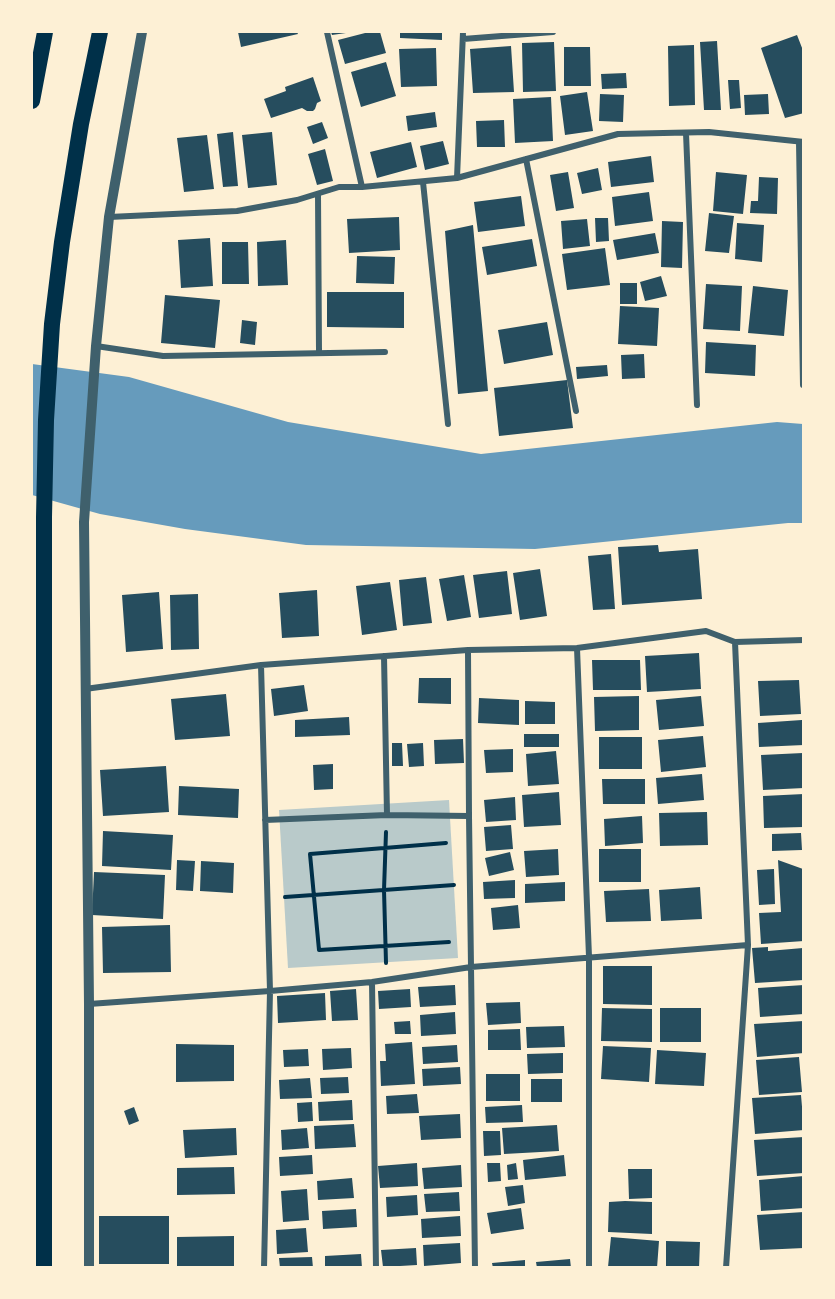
<!DOCTYPE html>
<style>
body{margin:0}
#map{position:relative;width:835px;height:1299px;overflow:hidden;background:#fdf0d5;font-family:Commissioner,sans-serif}
canvas{display:block}
.frame{position:absolute;inset:0;border:33px solid #fdf0d5;pointer-events:none}
</style>
<div id="map">
<canvas width="835" height="1299"></canvas>
<div class="frame"></div>
</div>
<script>
const g = document.querySelector('canvas').getContext('2d');
g.lineJoin = 'round';
function fill(path, color) { g.fillStyle = color; g.fill(path, 'evenodd'); }
const shape = rows => new Path2D(rows.map(r => 'M' + r).join(''));
function strokePath(path, color, width, dash) { g.strokeStyle = color; g.lineWidth = width; g.lineCap = dash ? 'butt' : 'round'; g.setLineDash(dash || []); g.stroke(path); }
fill(shape([
 [449,800,458,958,288,968,279,810]
]), '#b9caca');
fill(shape([
 [32,364,129,377,288,422,481,454,777,422,803,424,803,523,788,523,535,549,306,545,185,529,100,514,32,495]
]), '#669bbc');
fill(shape([
 [238,32,297,32,298,34,241,47],
 [331,32,346,32,346,33,332,35],
 [369,32,380,32,386,53,345,64,338,40],
 [400,32,442,32,442,40,400,38],
 [797,35,804,53,804,113,785,118,761,48],
 [717,41,721,110,704,110,700,42],
 [554,42,556,91,523,92,522,43],
 [694,45,695,105,669,106,668,46],
 [511,46,514,92,473,93,470,49],
 [564,47,590,47,591,86,564,86],
 [436,48,437,86,401,87,399,49],
 [386,62,396,96,361,107,351,72],
 [626,73,627,88,602,89,601,74],
 [313,77,321,101,317,103,315,109,313,111,307,111,302,108,271,118,264,99,286,91,285,87],
 [728,80,739,80,741,108,730,109],
 [587,92,593,131,565,135,560,96],
 [600,94,624,95,623,122,599,121],
 [768,94,769,114,745,115,744,95],
 [551,97,553,141,515,143,513,99],
 [435,112,437,127,408,131,406,116],
 [504,120,505,147,477,147,476,121],
 [322,122,328,138,313,144,307,127],
 [233,132,238,186,223,187,217,134],
 [272,132,277,185,248,188,242,135],
 [207,135,214,189,184,192,177,138],
 [443,141,449,164,425,170,420,146],
 [411,142,417,167,377,178,370,152],
 [325,149,333,181,317,185,308,154],
 [651,156,654,182,611,187,608,162],
 [598,168,602,190,582,194,577,173],
 [568,172,574,208,556,211,550,175],
 [716,172,747,175,743,214,713,211],
 [759,177,778,178,777,214,750,213,751,201,758,201],
 [649,192,653,221,615,226,612,197],
 [521,196,525,226,478,232,474,202],
 [709,213,734,216,729,253,705,251],
 [399,217,400,250,349,253,347,219],
 [595,218,608,218,609,241,596,242],
 [587,219,590,246,563,249,561,221],
 [662,221,683,222,682,268,661,267],
 [737,223,764,225,762,262,735,259],
 [473,225,488,391,458,394,445,231],
 [655,233,659,253,617,260,613,240],
 [210,238,213,286,181,288,178,240],
 [532,239,537,266,487,275,482,247],
 [286,240,288,285,258,286,257,242],
 [222,242,248,242,249,284,222,284],
 [605,248,610,285,567,290,562,254],
 [357,256,395,257,394,284,356,283],
 [661,276,667,296,645,301,640,282],
 [620,283,637,283,637,304,620,304],
 [706,284,742,286,740,331,703,329],
 [753,286,788,290,784,336,748,333],
 [327,292,404,292,404,328,327,327],
 [165,295,220,300,215,348,161,343],
 [620,306,659,308,657,346,618,344],
 [242,320,257,322,255,345,240,343],
 [547,322,553,355,504,364,498,330],
 [706,342,756,345,755,376,705,373],
 [644,354,645,378,622,379,621,355],
 [607,365,608,376,577,379,576,367],
 [567,380,573,428,499,436,494,388],
 [658,545,659,552,698,549,702,599,622,605,618,547],
 [611,554,615,609,593,610,588,556],
 [540,569,547,616,520,620,513,573],
 [507,571,512,614,479,618,473,575],
 [464,575,471,617,447,621,439,579],
 [426,577,432,623,403,626,399,580],
 [390,582,397,630,362,635,356,586],
 [317,590,319,636,282,638,279,593],
 [159,592,163,649,126,652,122,595],
 [198,594,199,649,171,650,170,595],
 [699,653,701,689,647,692,645,656],
 [592,660,640,660,641,690,593,690],
 [419,678,451,678,451,704,418,703],
 [799,680,801,714,760,716,758,681],
 [304,685,308,711,274,716,271,689],
 [226,694,230,736,175,740,171,699],
 [639,696,639,730,595,731,594,697],
 [701,696,704,726,659,730,656,700],
 [479,698,519,700,519,725,478,723],
 [525,701,555,702,555,724,525,724],
 [349,717,350,735,295,737,295,720],
 [802,720,804,745,759,747,758,723],
 [524,734,559,734,559,747,524,747],
 [703,736,706,767,661,772,658,740],
 [599,737,642,737,642,769,599,769],
 [463,739,464,763,435,764,434,740],
 [392,743,402,743,403,766,392,766],
 [423,743,424,766,409,767,407,744],
 [513,749,513,772,486,773,484,750],
 [556,751,559,784,528,786,526,754],
 [803,753,804,788,763,790,761,755],
 [333,764,333,789,314,790,313,765],
 [166,766,169,812,103,816,100,770],
 [702,774,704,800,658,804,656,778],
 [602,779,645,779,645,804,603,804],
 [179,786,239,789,238,818,178,815],
 [559,792,561,825,524,827,522,795],
 [804,794,804,827,764,828,763,796],
 [515,797,516,820,486,822,484,800],
 [707,812,708,845,660,846,659,813],
 [642,816,643,843,605,846,604,819],
 [511,825,513,849,486,851,484,827],
 [103,831,173,835,171,870,102,866],
 [801,833,802,850,772,851,772,834],
 [558,849,559,875,526,877,524,851],
 [599,849,641,849,641,882,599,882],
 [510,852,514,870,489,876,485,858],
 [177,860,195,861,193,891,176,890],
 [778,860,803,869,804,941,761,944,759,913,781,912],
 [201,861,234,863,233,893,200,891],
 [774,869,775,904,759,905,757,870],
 [94,872,165,875,163,919,92,915],
 [515,880,515,898,484,899,483,882],
 [565,882,565,901,525,903,525,884],
 [700,887,702,919,661,921,659,890],
 [649,889,651,921,606,922,604,891],
 [518,905,520,928,493,930,491,908],
 [170,925,171,972,103,973,102,927],
 [768,947,768,951,803,948,804,980,755,983,752,948],
 [603,966,652,966,652,1005,603,1004],
 [455,985,456,1005,420,1007,418,987],
 [804,985,804,1014,760,1017,758,988],
 [356,989,358,1020,332,1021,330,991],
 [410,989,411,1007,379,1009,378,991],
 [325,993,326,1020,278,1023,277,996],
 [520,1002,521,1023,488,1025,486,1003],
 [602,1008,652,1009,652,1042,601,1041],
 [660,1008,701,1008,701,1042,660,1042],
 [455,1012,456,1034,421,1036,420,1015],
 [410,1021,411,1034,395,1034,394,1022],
 [804,1021,804,1053,757,1057,754,1024],
 [564,1026,565,1047,527,1048,526,1027],
 [520,1029,521,1050,488,1050,488,1030],
 [412,1042,415,1084,381,1086,380,1061,386,1061,385,1044],
 [176,1044,234,1045,234,1081,176,1082],
 [457,1045,458,1062,423,1064,422,1047],
 [603,1046,651,1048,649,1082,601,1079],
 [351,1048,352,1068,323,1070,322,1049],
 [308,1049,309,1066,284,1067,283,1050],
 [657,1050,706,1053,704,1086,655,1084],
 [563,1053,563,1073,528,1074,527,1054],
 [799,1057,802,1092,759,1095,756,1060],
 [460,1067,461,1084,423,1086,422,1069],
 [486,1074,520,1074,520,1101,486,1101],
 [348,1077,349,1093,321,1094,320,1078],
 [310,1078,312,1098,280,1099,279,1080],
 [531,1079,562,1079,562,1102,531,1102],
 [417,1094,419,1113,387,1114,386,1096],
 [801,1095,804,1130,755,1134,752,1098],
 [352,1100,353,1120,319,1121,318,1102],
 [312,1102,313,1121,298,1122,297,1103],
 [522,1105,523,1122,486,1123,485,1107],
 [134,1107,139,1121,129,1125,124,1111],
 [460,1114,461,1138,421,1140,419,1116],
 [354,1124,356,1147,315,1149,314,1126],
 [557,1125,559,1151,504,1154,502,1128],
 [236,1128,237,1155,185,1158,183,1130],
 [307,1128,309,1148,282,1150,281,1130],
 [483,1131,500,1131,501,1155,484,1156],
 [804,1137,804,1173,757,1176,754,1140],
 [312,1155,313,1174,280,1176,279,1157],
 [564,1155,566,1176,525,1180,523,1160],
 [417,1163,418,1186,380,1188,378,1166],
 [487,1163,500,1163,501,1181,488,1182],
 [516,1163,518,1179,508,1180,507,1165],
 [461,1165,462,1187,424,1189,422,1168],
 [234,1167,235,1194,177,1195,177,1168],
 [628,1169,652,1169,652,1198,629,1199],
 [804,1176,804,1208,761,1211,759,1180],
 [352,1178,354,1198,318,1200,317,1181],
 [523,1185,525,1203,508,1206,505,1187],
 [307,1189,309,1220,283,1222,281,1191],
 [459,1192,460,1211,426,1212,424,1194],
 [417,1195,418,1215,387,1217,386,1197],
 [625,1201,652,1202,652,1234,608,1232,609,1202],
 [521,1208,524,1229,491,1234,487,1213],
 [356,1209,357,1227,323,1229,322,1211],
 [804,1212,804,1248,760,1250,757,1215],
 [99,1216,169,1216,169,1264,99,1264],
 [460,1216,461,1236,422,1238,421,1219],
 [306,1228,308,1252,277,1254,276,1230],
 [234,1236,234,1268,177,1268,177,1237],
 [611,1237,659,1241,657,1268,608,1267],
 [666,1241,700,1242,699,1268,666,1268],
 [460,1243,461,1263,424,1266,423,1245],
 [416,1248,417,1265,383,1267,381,1250],
 [361,1254,362,1268,325,1268,325,1256],
 [312,1257,313,1268,280,1268,279,1258],
 [570,1259,571,1268,537,1268,536,1262],
 [525,1260,525,1268,493,1268,492,1263]
]), '#264d5e');
strokePath(shape([
 [446,843,310,854,319,950,449,942],
 [285,897,454,885],
 [386,963,384,890,386,832]
]), '#003049', 4);
strokePath(shape([
 [327,32,362,187],
 [463,39,553,32],
 [686,133,697,405],
 [799,142,803,385],
 [526,159,576,411],
 [457,178,463,32],
 [423,182,448,424],
 [318,194,319,352],
 [109,217,237,211,297,200,339,187,362,187,457,178,618,134,709,132,804,142],
 [96,346,163,356,385,352],
 [735,642,804,640],
 [577,648,589,957,589,1268],
 [468,650,469,816,475,1268],
 [384,656,387,815],
 [261,665,270,991,264,1268],
 [85,689,261,665,468,650,577,648,706,631,735,642,748,945,726,1268],
 [265,820,387,815,469,816],
 [372,982,376,1268],
 [89,1004,270,991,372,982,471,967,748,945]
]), '#3f606c', 6);
strokePath(shape([
 [89,1268,89,1004,84,522,96,346,109,217,142,32]
]), '#3f606c', 10);
strokePath(shape([
 [32,101,45,32],
 [44,1268,44,517,46,420,52,324,62,242,81,124,100,32]
]), '#003049', 16);
</script>
